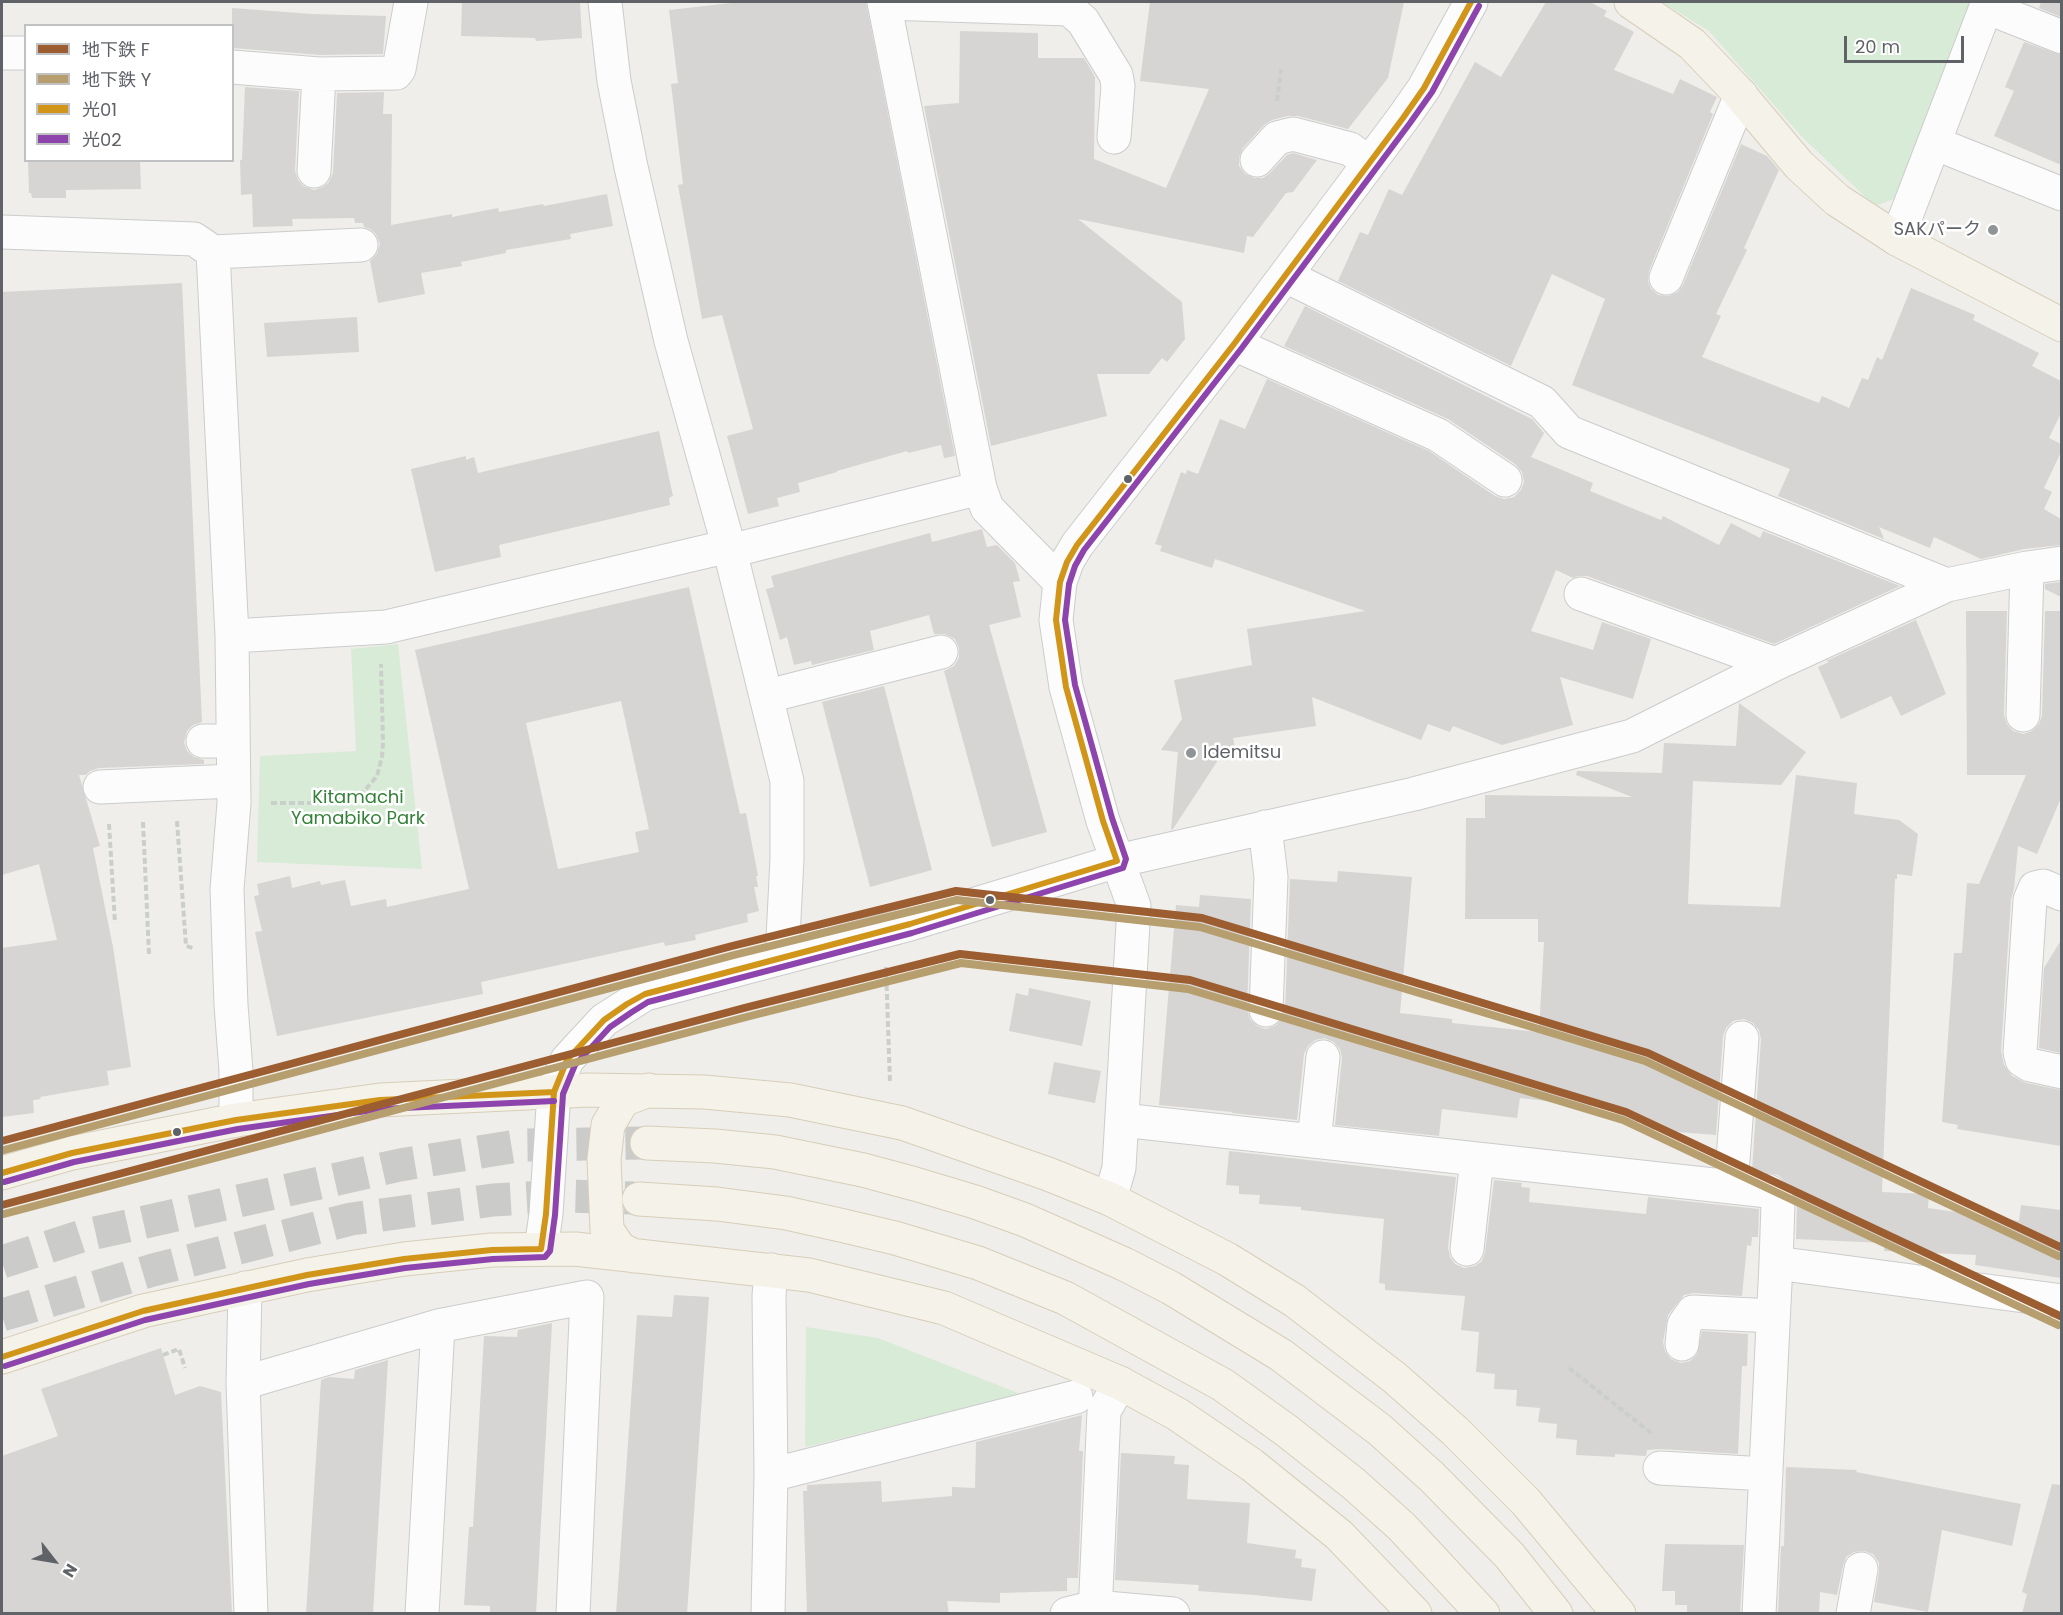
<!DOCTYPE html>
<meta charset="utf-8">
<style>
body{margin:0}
#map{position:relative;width:2063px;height:1615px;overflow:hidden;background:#efeeea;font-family:Poppins,"Noto Sans JP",sans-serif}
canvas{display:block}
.frame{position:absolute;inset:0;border:3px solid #5f6368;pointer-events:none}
.legend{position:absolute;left:24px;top:24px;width:210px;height:138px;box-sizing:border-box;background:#fff;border:2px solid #bfc1c3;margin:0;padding:8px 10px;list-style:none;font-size:18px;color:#5f6368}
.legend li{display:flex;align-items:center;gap:12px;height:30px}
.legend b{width:30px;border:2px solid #bfc1c3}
.north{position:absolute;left:24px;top:1531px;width:60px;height:60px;-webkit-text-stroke:4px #fff;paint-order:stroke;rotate:121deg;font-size:16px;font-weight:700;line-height:24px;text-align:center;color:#5f6368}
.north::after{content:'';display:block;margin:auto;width:21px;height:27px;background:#5f6368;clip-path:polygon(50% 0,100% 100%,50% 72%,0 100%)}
.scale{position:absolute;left:1844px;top:36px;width:120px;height:27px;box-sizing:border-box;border:3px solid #5f6368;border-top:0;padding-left:8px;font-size:18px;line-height:21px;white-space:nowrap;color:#5f6368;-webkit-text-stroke:4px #fff;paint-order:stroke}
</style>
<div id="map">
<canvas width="2063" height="1615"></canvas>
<div class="frame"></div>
<ul class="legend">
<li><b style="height:8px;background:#9c5e31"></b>地下鉄 F</li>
<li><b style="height:8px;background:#b79e6f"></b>地下鉄 Y</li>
<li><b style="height:8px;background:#d1951a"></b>光01</li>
<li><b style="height:8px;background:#8e44ad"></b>光02</li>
</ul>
<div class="north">N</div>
<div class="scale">20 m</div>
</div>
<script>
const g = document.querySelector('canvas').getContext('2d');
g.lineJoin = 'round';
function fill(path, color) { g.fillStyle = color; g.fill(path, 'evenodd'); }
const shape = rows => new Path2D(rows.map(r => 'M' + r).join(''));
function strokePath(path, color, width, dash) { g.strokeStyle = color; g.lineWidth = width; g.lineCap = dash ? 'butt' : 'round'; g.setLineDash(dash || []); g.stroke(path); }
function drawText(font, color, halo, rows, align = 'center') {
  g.font = font + ' Poppins,"Noto Sans JP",sans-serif'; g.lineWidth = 5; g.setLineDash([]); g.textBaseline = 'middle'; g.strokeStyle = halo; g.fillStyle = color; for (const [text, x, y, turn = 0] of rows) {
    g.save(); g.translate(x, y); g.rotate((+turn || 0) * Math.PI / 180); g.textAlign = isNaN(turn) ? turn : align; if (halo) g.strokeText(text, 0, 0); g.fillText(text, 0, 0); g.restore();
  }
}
fill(shape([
 [1662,2,1976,2,1902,196,1875,206,1803,138,1709,31],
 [398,644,422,869,257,862,260,756,356,751,351,649],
 [806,1327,878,1338,1023,1395,805,1447]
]), '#d8ebd6');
fill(shape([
 [462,2,580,2,582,38,536,41,535,38,461,36],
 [740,2,866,2,955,456,944,458,941,445,908,453,907,451,837,471,837,472,798,483,800,492,777,498,779,506,748,514,727,436,753,429,722,315,702,319,678,185,683,184,671,84,678,83,669,10],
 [1150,2,1404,2,1388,78,1348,129,1298,116,1288,116,1272,120,1264,125,1243,148,1239,157,1239,166,1245,174,1254,178,1263,178,1270,173,1287,155,1293,153,1317,160,1293,192,1286,193,1253,237,1247,236,1244,253,1078,219,1182,302,1185,339,1167,362,1162,358,1149,374,1097,374,1107,416,991,446,924,106,959,103,960,31,1038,33,1038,58,1084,58,1095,77,1094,159,1166,188,1209,89,1140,81],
 [1546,2,1590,2,1607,11,1604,16,1634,32,1614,70,1673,94,1680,79,1717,97,1710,112,1713,114,1649,271,1648,281,1651,289,1658,295,1669,296,1678,292,1683,285,1741,144,1767,156,1779,170,1744,248,1747,250,1716,314,1721,316,1702,357,1819,403,1822,396,1849,408,1862,378,1868,380,1877,357,1882,360,1911,288,1975,315,1973,320,2039,353,2032,366,2061,381,2061,413,2049,438,2061,444,2061,452,2044,488,2052,492,2044,509,2061,519,2061,545,2024,549,1981,559,1934,537,1930,548,1879,527,1884,539,1778,496,1790,469,1572,385,1605,299,1552,274,1511,366,1338,281,1360,232,1368,235,1389,189,1402,195,1475,62,1501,77],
 [2041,2,2061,2,2061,17,2039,8],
 [232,8,312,14,386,16,383,54,320,55,232,48],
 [2024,42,2061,55,2061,165,1994,136,2014,91,2005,87],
 [245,87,299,91,295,171,298,180,303,186,314,190,323,187,329,182,333,173,337,93,384,92,383,114,392,114,391,225,452,214,452,217,498,208,499,212,543,204,544,206,607,194,613,226,570,234,571,239,506,250,506,253,461,262,462,266,421,273,425,294,378,303,370,261,377,254,380,244,376,234,370,229,364,227,363,223,355,223,354,218,292,219,293,226,253,227,252,194,241,195,240,160,242,160],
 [28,160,140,160,141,189,66,190,66,198,32,198,31,193,29,193],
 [182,283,202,722,193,725,187,731,184,742,187,751,194,757,204,760,204,764,99,768,90,771,86,775,79,775,100,846,93,848,113,947,131,1067,107,1071,109,1085,40,1097,41,1099,33,1100,34,1113,2,1117,2,948,57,940,39,864,2,875,2,292],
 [1305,306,1532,419,1544,433,1531,457,1593,483,1590,491,1661,520,1663,516,1719,545,1731,523,1760,538,1763,531,1900,586,1774,644,1587,576,1578,576,1573,578,1556,570,1531,631,1593,650,1602,622,1651,639,1633,699,1560,677,1573,725,1502,745,1453,726,1450,732,1428,724,1421,740,1312,697,1316,726,1233,738,1235,748,1224,751,1173,829,1171,830,1178,752,1161,750,1182,719,1174,680,1252,665,1247,629,1365,611,1215,559,1212,568,1160,551,1162,546,1155,544,1181,472,1186,474,1187,470,1198,474,1220,419,1245,429,1267,379,1429,451,1495,496,1504,499,1514,497,1521,490,1524,482,1522,472,1515,464,1448,419,1284,346],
 [357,317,359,352,267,357,264,323],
 [659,431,673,496,669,498,670,505,499,545,501,557,435,572,411,469,466,456,466,460,474,457,478,473],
 [982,529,987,547,997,545,1015,563,1020,581,1013,582,1021,617,989,625,1047,832,992,847,944,671,954,666,959,658,959,648,955,639,945,634,934,634,929,615,870,631,874,650,812,665,811,661,794,665,787,637,780,640,766,589,774,587,771,576,930,533,932,542],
 [2061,582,2061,597,2045,589,2045,584],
 [689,587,740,814,746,813,758,876,756,876,758,887,754,887,759,911,747,914,748,922,695,935,696,940,665,946,664,942,481,982,483,994,277,1036,255,932,262,931,254,896,259,895,257,884,290,876,292,888,320,881,321,885,345,880,351,906,386,899,387,907,469,889,415,650],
 [621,701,649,829,635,832,639,852,558,869,526,723],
 [1966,611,2007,611,2004,715,2007,724,2013,731,2023,734,2032,731,2039,724,2042,716,2045,611,2061,611,2061,798,2037,854,2018,846,2014,889,2011,899,2001,1051,2004,1065,2012,1076,2026,1083,2061,1090,2061,1146,1957,1129,1958,1125,1942,1122,1954,953,1962,953,1967,883,1979,884,2026,775,1967,775],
 [1916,620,1946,694,1901,716,1891,696,1841,719,1818,667,1829,662,1826,661],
 [884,686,932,870,870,887,822,702],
 [1739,703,1806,752,1781,785,1693,781,1688,904,1780,907,1796,775,1857,783,1854,814,1899,820,1918,834,1912,876,1897,874,1897,879,1895,879,1882,1192,1929,1194,1928,1208,2019,1221,2021,1205,2061,1210,2061,1278,1975,1265,1976,1255,1884,1251,1885,1243,1796,1239,1797,1204,1791,1187,1778,1175,1752,1170,1761,1039,1759,1030,1753,1023,1744,1019,1733,1021,1726,1028,1723,1036,1716,1135,1640,1129,1641,1123,1614,1120,1616,1109,1520,1098,1517,1118,1442,1109,1439,1136,1335,1125,1342,1058,1340,1049,1334,1042,1324,1038,1315,1040,1308,1046,1304,1054,1297,1120,1232,1113,1232,1112,1159,1105,1176,905,1199,907,1200,895,1251,899,1247,1009,1250,1019,1257,1026,1266,1029,1275,1026,1282,1019,1285,1011,1290,879,1337,882,1338,871,1412,877,1400,1013,1452,1019,1452,1023,1539,1032,1544,942,1538,942,1538,919,1465,919,1466,818,1485,818,1485,795,1632,797,1576,775,1577,771,1662,773,1664,743,1736,746],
 [2061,940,2061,1053,2039,1048,2044,968],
 [1029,988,1091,1001,1082,1046,1009,1031,1016,993,1028,996],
 [1054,1062,1101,1071,1095,1103,1048,1094],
 [1229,1151,1456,1177,1448,1248,1450,1257,1455,1264,1464,1268,1475,1266,1482,1261,1485,1252,1494,1180,1522,1183,1521,1187,1530,1188,1529,1202,1646,1214,1648,1197,1759,1209,1758,1237,1752,1237,1751,1246,1747,1245,1742,1296,1694,1293,1684,1295,1668,1315,1663,1342,1665,1351,1671,1359,1681,1363,1690,1361,1697,1354,1702,1331,1748,1334,1747,1366,1742,1366,1738,1454,1661,1449,1647,1450,1646,1456,1615,1454,1615,1457,1576,1455,1577,1440,1556,1438,1557,1424,1538,1422,1540,1408,1516,1406,1517,1390,1494,1389,1495,1374,1476,1372,1479,1332,1461,1330,1465,1296,1385,1290,1385,1284,1379,1283,1384,1219,1301,1210,1301,1207,1259,1204,1260,1195,1239,1194,1239,1186,1226,1185],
 [674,1295,709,1297,687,1614,616,1614,637,1315,672,1317],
 [552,1323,536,1614,490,1614,490,1606,464,1605,469,1527,473,1527,484,1336,517,1337,518,1330],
 [161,1348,175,1395,200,1386,221,1392,232,1614,2,1614,2,1456,58,1436,41,1389],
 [388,1360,373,1614,306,1614,321,1380,329,1377,354,1379,355,1370],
 [1082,1415,1079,1451,1083,1451,1078,1578,1067,1578,1067,1591,1000,1593,1000,1603,947,1601,949,1614,807,1614,803,1491,807,1491,807,1485,881,1481,882,1502,952,1496,952,1487,975,1488,976,1442],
 [1121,1453,1175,1456,1174,1464,1189,1465,1187,1499,1250,1503,1247,1543,1296,1550,1295,1558,1302,1559,1301,1567,1316,1569,1312,1601,1254,1595,1198,1591,1199,1585,1115,1580],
 [1786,1467,1857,1470,1856,1472,2021,1504,2012,1546,1942,1530,1928,1612,1874,1602,1879,1572,1879,1563,1873,1554,1864,1551,1854,1552,1846,1557,1843,1566,1837,1595,1820,1592,1819,1614,1778,1614,1781,1546,1784,1546],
 [2052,1484,2061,1485,2061,1614,2022,1614,2027,1594,2022,1592],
 [1665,1544,1744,1545,1740,1614,1687,1614,1687,1605,1675,1605,1675,1591,1662,1591]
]), '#d6d5d3');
strokePath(shape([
 [2,1262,82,1236,400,1165,523,1145,647,1143],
 [2,1315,153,1270,351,1219,493,1200,563,1196,634,1198]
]), '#cbcbca', 33, [33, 16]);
const minor = shape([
 [605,2,614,81,631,167,671,341,730,551,787,781,787,859,782,958],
 [884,2,980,488,987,508,1060,582],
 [885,3,1069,9,1083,21,1116,75,1118,86,1114,137],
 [1986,7,2062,37],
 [2,53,26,53],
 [232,67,319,74,396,73,399,69,411,2],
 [1934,143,2062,194],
 [1257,160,1277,138,1293,134,1350,149,1369,163],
 [314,171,319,74],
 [2,232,194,239,213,252,232,636,234,803,227,889,231,1005,236,1071,236,1120],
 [1897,239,1988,2],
 [213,252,361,245],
 [1286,276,1542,402,1569,432,1947,585],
 [1666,278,1741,95],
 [1234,344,1438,435,1505,480],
 [730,551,980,488],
 [1581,594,1775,664],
 [232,636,386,627,729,546],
 [768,696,941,652],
 [2023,715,2027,568],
 [203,741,233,741],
 [100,787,233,781],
 [1265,827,1271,877,1266,1010],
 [2062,894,2043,886,2035,888,2030,900,2020,1052,2022,1060,2030,1065,2062,1072],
 [1122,1120,1768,1191,1774,1195,1778,1203,1776,1263,1759,1614],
 [1314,1141,1323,1057],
 [1731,1187,1742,1038],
 [1110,1199,1119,1168,1134,906,1103,821,1066,687,1056,620,1060,582,1067,562,1077,545,1234,344,1403,118,1424,88,1471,2],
 [541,1249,546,1214,554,1092,567,1060,577,1049,604,1020,645,994,910,924,1117,861,1414,794,1632,736,1775,664,1947,585,2027,568,2062,563],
 [1467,1249,1477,1159],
 [1776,1263,2062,1301],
 [245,1288,243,1383,251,1614],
 [438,1326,587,1297,573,1614],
 [1682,1344,1684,1325,1693,1312,1773,1316],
 [243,1383,438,1326,422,1614],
 [1660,1468,1766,1474],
 [771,1475,1076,1397],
 [768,1614,771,1475,769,1296,771,1270],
 [1067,1614,1095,1607,1173,1614],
 [1095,1614,1104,1411,1120,1383],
 [1853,1614,1861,1569]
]);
const major = shape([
 [1631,2,1692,44,1736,90,1799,165,1837,200,1897,239,2062,325],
 [647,1143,715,1146,775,1152,863,1170,915,1184,975,1202,1025,1220,1124,1264,1171,1288,1281,1355,1380,1430,1432,1477,1509,1555,1556,1614],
 [2,1173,72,1153,236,1120,380,1100,589,1090,704,1092,790,1100,902,1123,1048,1174,1110,1199,1227,1259,1295,1301,1395,1378,1455,1431,1526,1502,1619,1614],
 [639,1199,717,1204,786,1213,840,1225,895,1238,978,1263,1065,1298,1223,1385,1287,1431,1354,1484,1402,1527,1483,1614],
 [634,1256,620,1249,607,1230,604,1159,608,1125,623,1100,649,1090],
 [2,1357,143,1311,307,1275,404,1259,492,1250,575,1249,809,1275,944,1308,1120,1383,1177,1414,1252,1465,1339,1535,1415,1614]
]);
strokePath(minor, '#cbcccc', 35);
strokePath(major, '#d7ceb8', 35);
strokePath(shape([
 [1277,101,1281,69],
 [271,803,336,803,354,799,366,789,377,776,382,757,383,743,381,664],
 [177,821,186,946,193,948],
 [143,822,149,954],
 [109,824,115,923],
 [886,967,890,1083],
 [163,1355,179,1349,185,1368],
 [1569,1368,1651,1433]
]), '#cacfcc', 4, [6, 3]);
strokePath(minor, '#fdfcfc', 33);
strokePath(major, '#f4f2e9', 33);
strokePath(shape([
 [2,1173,72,1153,236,1120,380,1100,554,1092],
 [2,1357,143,1311,307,1275,404,1259,492,1250,541,1249,546,1214,554,1092,567,1060,604,1020,627,1004,645,994,910,924,1117,861,1103,821,1066,687,1056,620,1060,582,1067,562,1077,545,1234,344,1403,118,1424,88,1471,2]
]), '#d1951a', 6);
strokePath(shape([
 [4,1182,74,1162,238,1129,381,1109,554,1101],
 [5,1366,145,1320,309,1284,405,1268,493,1259,545,1257,550,1251,555,1215,563,1094,575,1065,610,1027,632,1012,648,1002,912,933,1123,868,1126,859,1112,818,1075,685,1065,620,1069,584,1075,566,1084,550,1241,349,1410,123,1432,92,1479,6]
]), '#8e44ad', 6);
strokePath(shape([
 [2,1141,732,946,956,891,1202,918,1648,1053,2062,1248],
 [2,1205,748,1007,960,954,1190,980,1626,1112,2062,1317]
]), '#9c5e31', 8);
strokePath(shape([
 [4,1150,734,955,957,900,1200,927,1645,1061,2058,1256],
 [4,1214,750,1016,961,963,1188,989,1623,1120,2058,1325]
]), '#b79e6f', 8);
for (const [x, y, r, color] of [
 [1993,230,6,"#919496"],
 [1128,479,5,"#5f6368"],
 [1191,753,6,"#919496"],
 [990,900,5,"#5f6368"],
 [177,1132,5,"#5f6368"]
]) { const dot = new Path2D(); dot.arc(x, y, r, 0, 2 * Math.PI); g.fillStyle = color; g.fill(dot); strokePath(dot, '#fff', 2); }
drawText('18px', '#5f6368', '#fff', [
 ["SAKパーク",1981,230],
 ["Idemitsu",1203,753,"left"]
], 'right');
drawText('18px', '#348238', '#fff', [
 ["Kitamachi",358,798],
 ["Yamabiko Park",358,819]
]);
</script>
